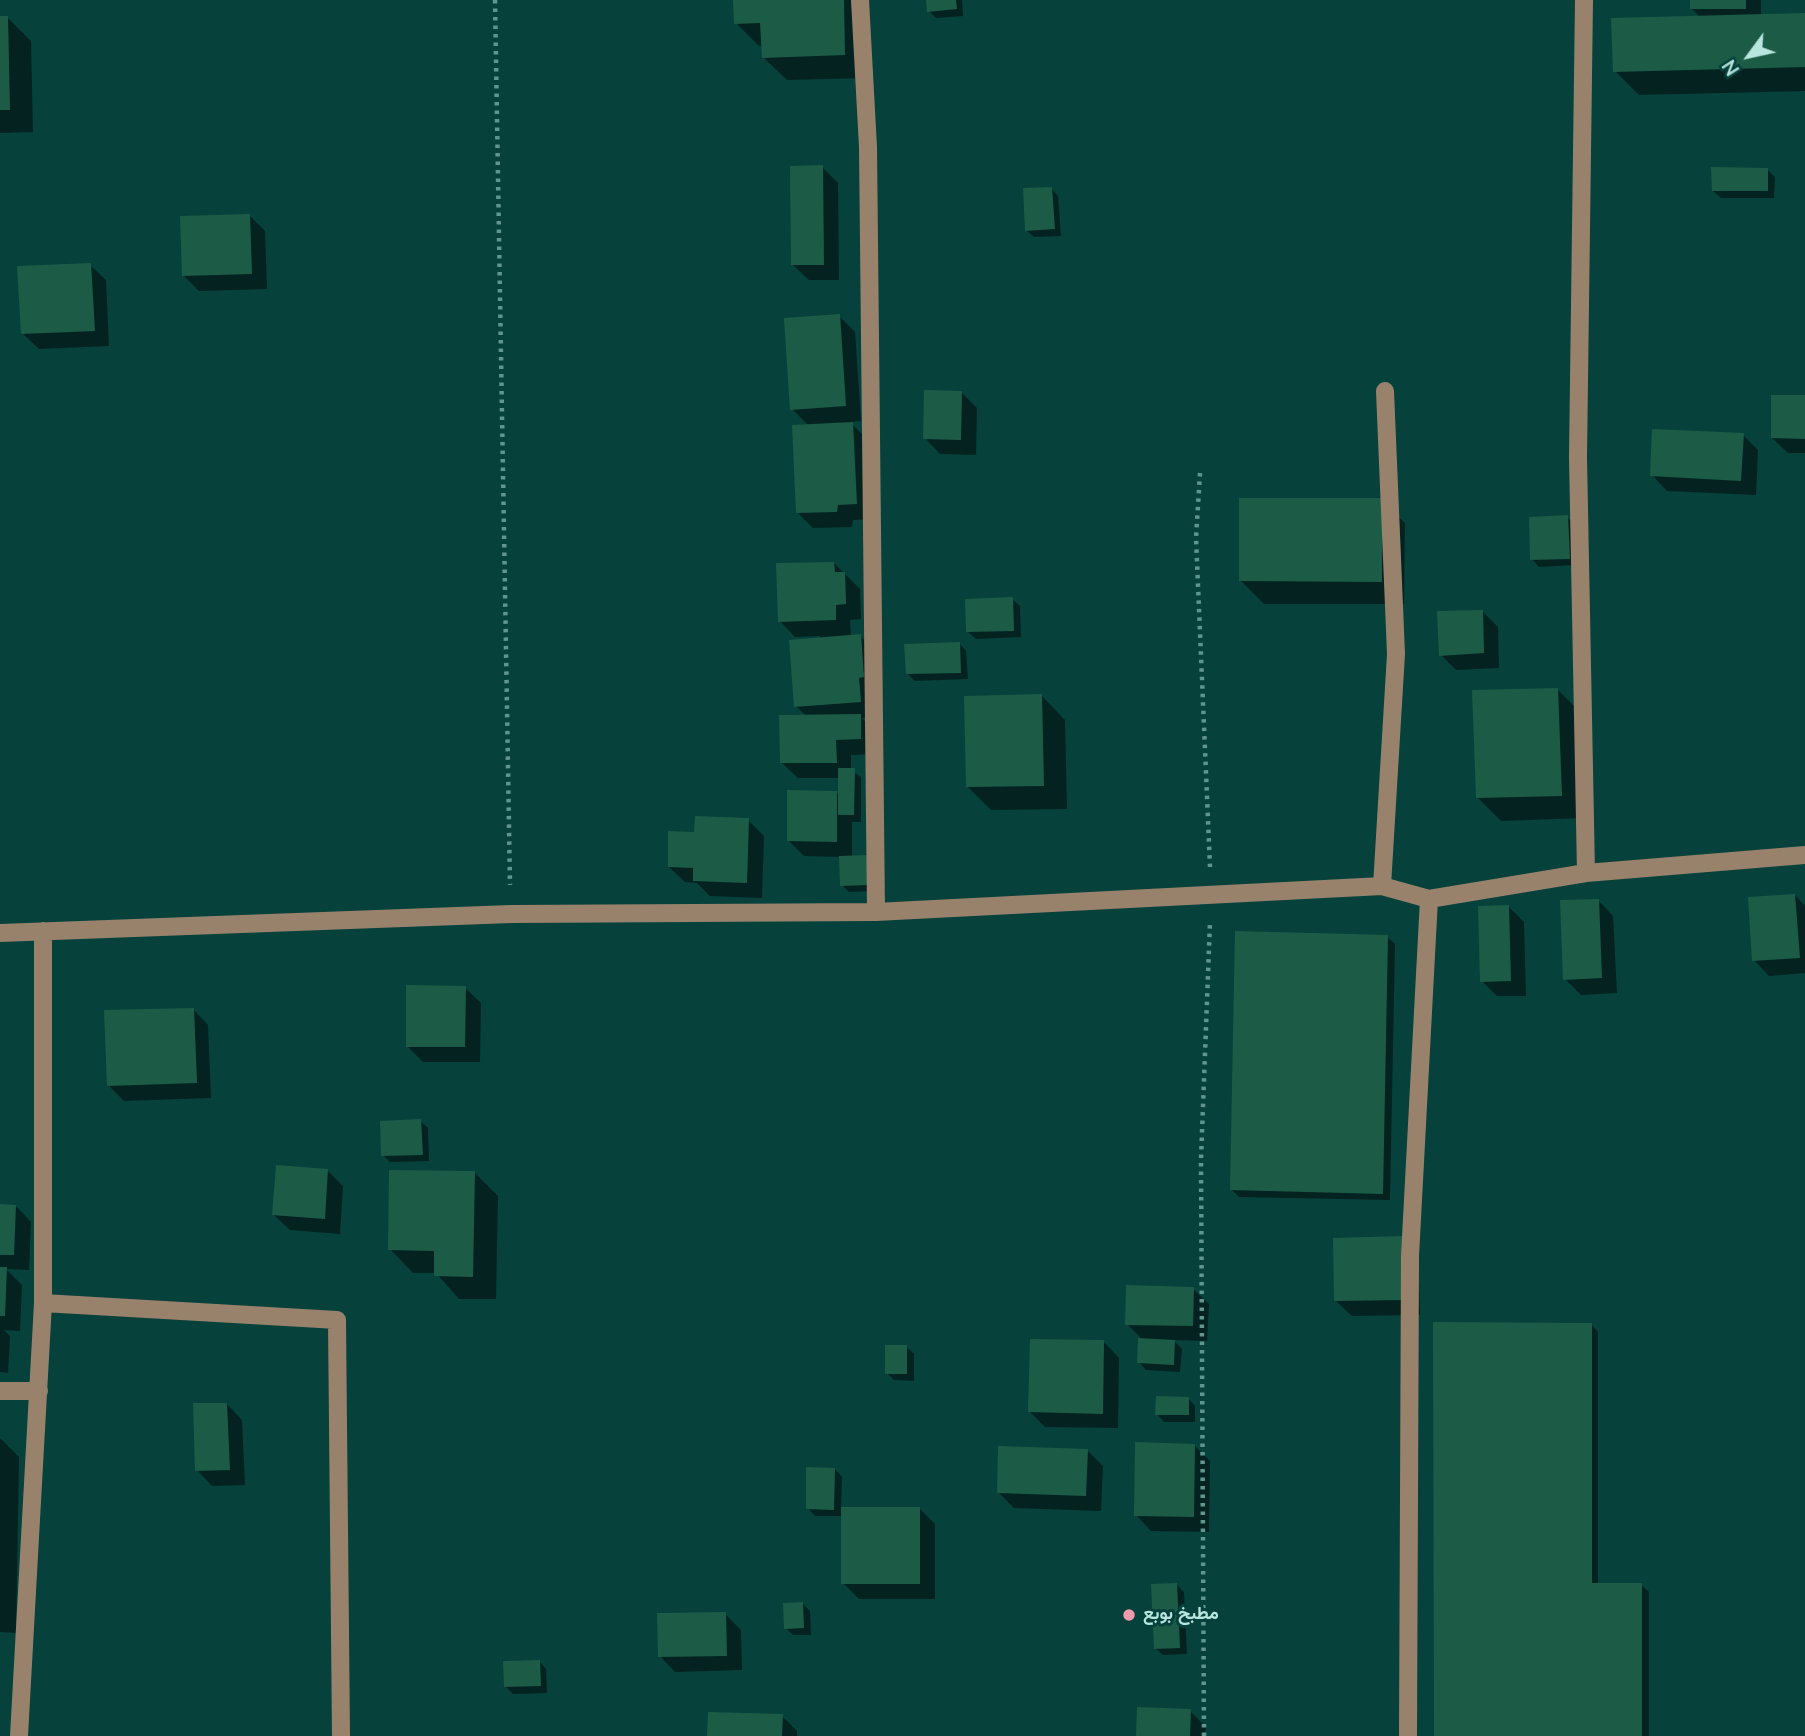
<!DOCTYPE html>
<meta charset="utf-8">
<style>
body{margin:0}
#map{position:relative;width:1805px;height:1736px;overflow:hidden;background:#06413c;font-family:"Nunito Sans",sans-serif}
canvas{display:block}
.north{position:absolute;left:1714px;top:21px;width:70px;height:70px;-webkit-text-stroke:5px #06413c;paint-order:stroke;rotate:237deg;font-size:19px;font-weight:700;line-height:28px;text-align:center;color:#b8e5de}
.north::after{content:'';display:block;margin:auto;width:24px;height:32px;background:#b8e5de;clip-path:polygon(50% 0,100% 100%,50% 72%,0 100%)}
</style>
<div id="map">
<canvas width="1805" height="1736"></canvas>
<div class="north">N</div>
</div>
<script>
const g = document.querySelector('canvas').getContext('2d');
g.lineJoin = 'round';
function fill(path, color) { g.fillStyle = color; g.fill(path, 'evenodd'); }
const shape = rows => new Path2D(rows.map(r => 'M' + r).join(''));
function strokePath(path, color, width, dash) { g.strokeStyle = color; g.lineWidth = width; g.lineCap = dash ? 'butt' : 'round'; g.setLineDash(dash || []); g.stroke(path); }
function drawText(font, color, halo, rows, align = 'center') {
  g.font = font + ' "Nunito Sans",Vazirmatn,sans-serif'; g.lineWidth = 6; g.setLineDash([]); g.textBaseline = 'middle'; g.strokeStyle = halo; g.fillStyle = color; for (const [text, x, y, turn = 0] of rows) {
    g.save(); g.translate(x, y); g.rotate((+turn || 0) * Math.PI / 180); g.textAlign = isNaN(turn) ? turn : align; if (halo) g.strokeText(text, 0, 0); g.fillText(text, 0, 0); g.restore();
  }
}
fill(shape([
 [735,0,866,0,868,78,787,80,763,57,763,46,759,46,736,23],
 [928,0,962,0,963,16,936,18,929,11],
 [1691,0,1761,0,1761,16,1805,15,1805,91,1639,95,1615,71,1700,17,1692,9],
 [7,17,31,41,33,132,0,133,0,18],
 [822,167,838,183,839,280,809,280,793,265],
 [1767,169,1775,177,1774,198,1721,198,1713,191],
 [1051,188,1058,196,1061,236,1034,237,1026,230],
 [250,216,265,231,267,289,199,291,183,275],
 [90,265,106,280,109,346,39,349,23,334],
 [839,316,855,332,861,421,850,422,868,440,872,519,853,520,852,527,813,528,798,513,809,426,792,409],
 [962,393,977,408,976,455,940,454,925,438],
 [1805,397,1805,453,1788,453,1772,438],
 [1743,435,1758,450,1756,495,1667,491,1652,475],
 [1381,500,1405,523,1404,604,1264,604,1241,581],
 [1567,517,1574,524,1576,565,1539,567,1532,559],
 [834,563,860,589,861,619,850,620,851,637,860,636,876,651,876,717,862,718,875,731,876,754,851,755,851,770,861,777,861,822,852,822,852,857,875,891,849,892,842,885,841,857,804,856,789,841,836,792,840,796,840,778,798,778,782,763,807,717,796,706,821,639,820,636,795,637,780,621],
 [1012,599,1020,606,1021,637,976,639,968,632],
 [1482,611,1498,627,1499,668,1456,670,1441,655],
 [959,643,966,651,968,679,915,681,908,674],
 [1557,689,1581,713,1584,818,1501,821,1477,797],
 [1042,696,1065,720,1067,809,991,810,968,787],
 [748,820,764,836,762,898,710,896,697,883,685,882,669,867,696,833],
 [1795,895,1805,906,1805,973,1769,976,1754,960],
 [1598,900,1613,916,1617,993,1581,995,1565,979],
 [1509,907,1524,922,1526,996,1497,996,1482,981],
 [1387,937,1395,944,1390,1200,1239,1197,1232,1190],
 [465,988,481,1003,480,1062,423,1062,407,1046],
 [193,1009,208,1025,211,1098,124,1101,108,1085],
 [420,1121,428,1128,429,1161,390,1162,383,1155],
 [328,1171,343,1186,340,1234,290,1230,274,1215],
 [474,1172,498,1196,496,1299,459,1299,436,1273,413,1273,390,1249],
 [0,1206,16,1206,31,1222,29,1270,6,1269,22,1285,20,1331,4,1330,10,1336,8,1373,0,1372],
 [1418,1253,1420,1315,1352,1316,1336,1301],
 [1193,1289,1209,1304,1207,1341,1173,1340,1182,1349,1180,1372,1146,1370,1139,1362,1140,1337,1127,1324],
 [1591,1324,1598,1332,1598,1585,1641,1585,1649,1592,1649,1736,1435,1736],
 [1104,1342,1119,1358,1118,1428,1045,1427,1030,1412],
 [907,1347,914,1354,914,1381,894,1380,887,1373],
 [1188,1398,1195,1406,1195,1422,1164,1422,1157,1414],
 [227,1404,242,1420,245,1485,212,1486,197,1470],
 [0,1438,19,1457,16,1633,0,1632],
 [1195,1446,1210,1461,1209,1532,1151,1531,1136,1515],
 [1087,1450,1103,1466,1101,1511,1014,1508,999,1493],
 [835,1469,842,1477,841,1508,919,1508,935,1524,935,1599,859,1599,843,1583,843,1516,815,1516,808,1508],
 [1177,1585,1184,1592,1187,1654,1163,1655,1155,1648],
 [803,1604,810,1611,811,1635,793,1635,786,1628],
 [725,1614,741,1630,742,1670,675,1672,660,1656],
 [539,1661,546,1669,547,1693,513,1694,505,1686],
 [1190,1711,1206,1727,1205,1736,1137,1736],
 [782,1716,797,1731,797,1736,709,1736]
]), '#0007');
fill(shape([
 [733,0,844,0,845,55,762,58,760,23,734,24],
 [926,0,956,0,957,9,927,12],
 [1690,0,1746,0,1746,9,1690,9],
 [1805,13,1805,67,1613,72,1611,18],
 [0,16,8,16,10,110,0,110],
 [823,165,824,265,791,265,790,166],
 [1711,167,1768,168,1768,191,1712,191],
 [1052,187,1055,229,1025,231,1023,188],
 [250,214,252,274,182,276,180,216],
 [91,263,95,331,21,334,17,266],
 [840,314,846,406,790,410,784,318],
 [924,390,962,391,961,440,923,439],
 [1771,395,1805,395,1805,439,1771,438],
 [853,422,857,504,838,505,837,512,796,513,792,425],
 [1652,429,1744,433,1741,481,1650,476],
 [1239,498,1382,498,1382,582,1239,581],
 [1568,515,1570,559,1530,560,1529,517],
 [834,562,835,572,845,572,846,604,836,605,836,620,778,622,776,563],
 [1013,597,1014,631,966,632,965,599],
 [1483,610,1484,653,1439,656,1437,611],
 [861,634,864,677,859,678,861,702,794,707,789,640],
 [960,642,961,673,906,674,904,644],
 [1558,688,1562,796,1476,798,1472,690],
 [1042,694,1044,786,966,787,964,696],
 [861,714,861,739,836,740,837,763,780,763,779,715],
 [838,768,855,768,854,815,838,815],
 [787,790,837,791,837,842,787,841],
 [695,816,749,818,747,883,693,881,693,868,668,867,668,831,694,832],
 [867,855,869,885,840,886,839,856],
 [1795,894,1800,958,1752,961,1748,897],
 [1599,899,1602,978,1563,980,1560,900],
 [1509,905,1511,981,1480,982,1478,906],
 [1235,931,1388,935,1383,1194,1230,1190],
 [406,985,466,986,465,1047,406,1047],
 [194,1008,197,1083,107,1086,104,1010],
 [421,1119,423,1155,381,1156,380,1121],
 [276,1165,328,1169,325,1219,272,1215],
 [389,1170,475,1171,473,1277,434,1276,434,1251,388,1250],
 [0,1204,16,1205,14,1255,0,1255],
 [1404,1236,1405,1300,1334,1301,1333,1238],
 [0,1267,7,1267,5,1316,0,1316],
 [1126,1285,1194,1287,1193,1326,1125,1325],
 [1433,1322,1592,1323,1592,1583,1642,1583,1642,1736,1434,1736],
 [1138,1338,1175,1340,1174,1365,1137,1363],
 [1030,1339,1104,1340,1103,1414,1028,1412],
 [885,1345,907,1345,907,1374,885,1374],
 [1156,1396,1189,1397,1189,1415,1155,1415],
 [193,1403,227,1403,230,1470,195,1471],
 [1135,1442,1195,1444,1194,1517,1134,1516],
 [998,1446,1088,1449,1086,1496,997,1493],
 [806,1467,835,1468,834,1510,806,1509],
 [841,1507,920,1507,920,1584,841,1584],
 [1177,1583,1180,1648,1154,1649,1151,1584],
 [803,1602,804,1628,784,1629,783,1603],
 [726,1612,727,1656,658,1657,657,1613],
 [540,1660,541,1686,504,1687,503,1661],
 [1137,1707,1191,1709,1190,1736,1136,1736],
 [708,1712,783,1714,782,1736,707,1736]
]), '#1c5c46');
strokePath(shape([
 [495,0,510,885],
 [1200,473,1196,538,1210,867],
 [1204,1736,1201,1159,1210,922]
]), '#61958f', 4.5, [3.5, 5]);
strokePath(shape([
 [860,0,868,147,876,912],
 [1584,0,1578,457,1586,873],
 [1382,886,1396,654,1385,391],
 [0,933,511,914,876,912,1382,886,1429,899,1586,873,1805,855],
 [43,1303,337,1320,341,1736],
 [0,1391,39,1391],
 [19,1736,43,1303,43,931],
 [1408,1736,1410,1256,1429,899]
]), '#98826c', 18);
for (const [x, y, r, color] of [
 [1129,1615,7,"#f29aad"]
]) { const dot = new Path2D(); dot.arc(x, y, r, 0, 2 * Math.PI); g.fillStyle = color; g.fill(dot); strokePath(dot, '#06413c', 2.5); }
drawText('bold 18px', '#b8e5de', '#06413c', [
 ["مطبخ بوبع",1143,1615]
], 'left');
</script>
